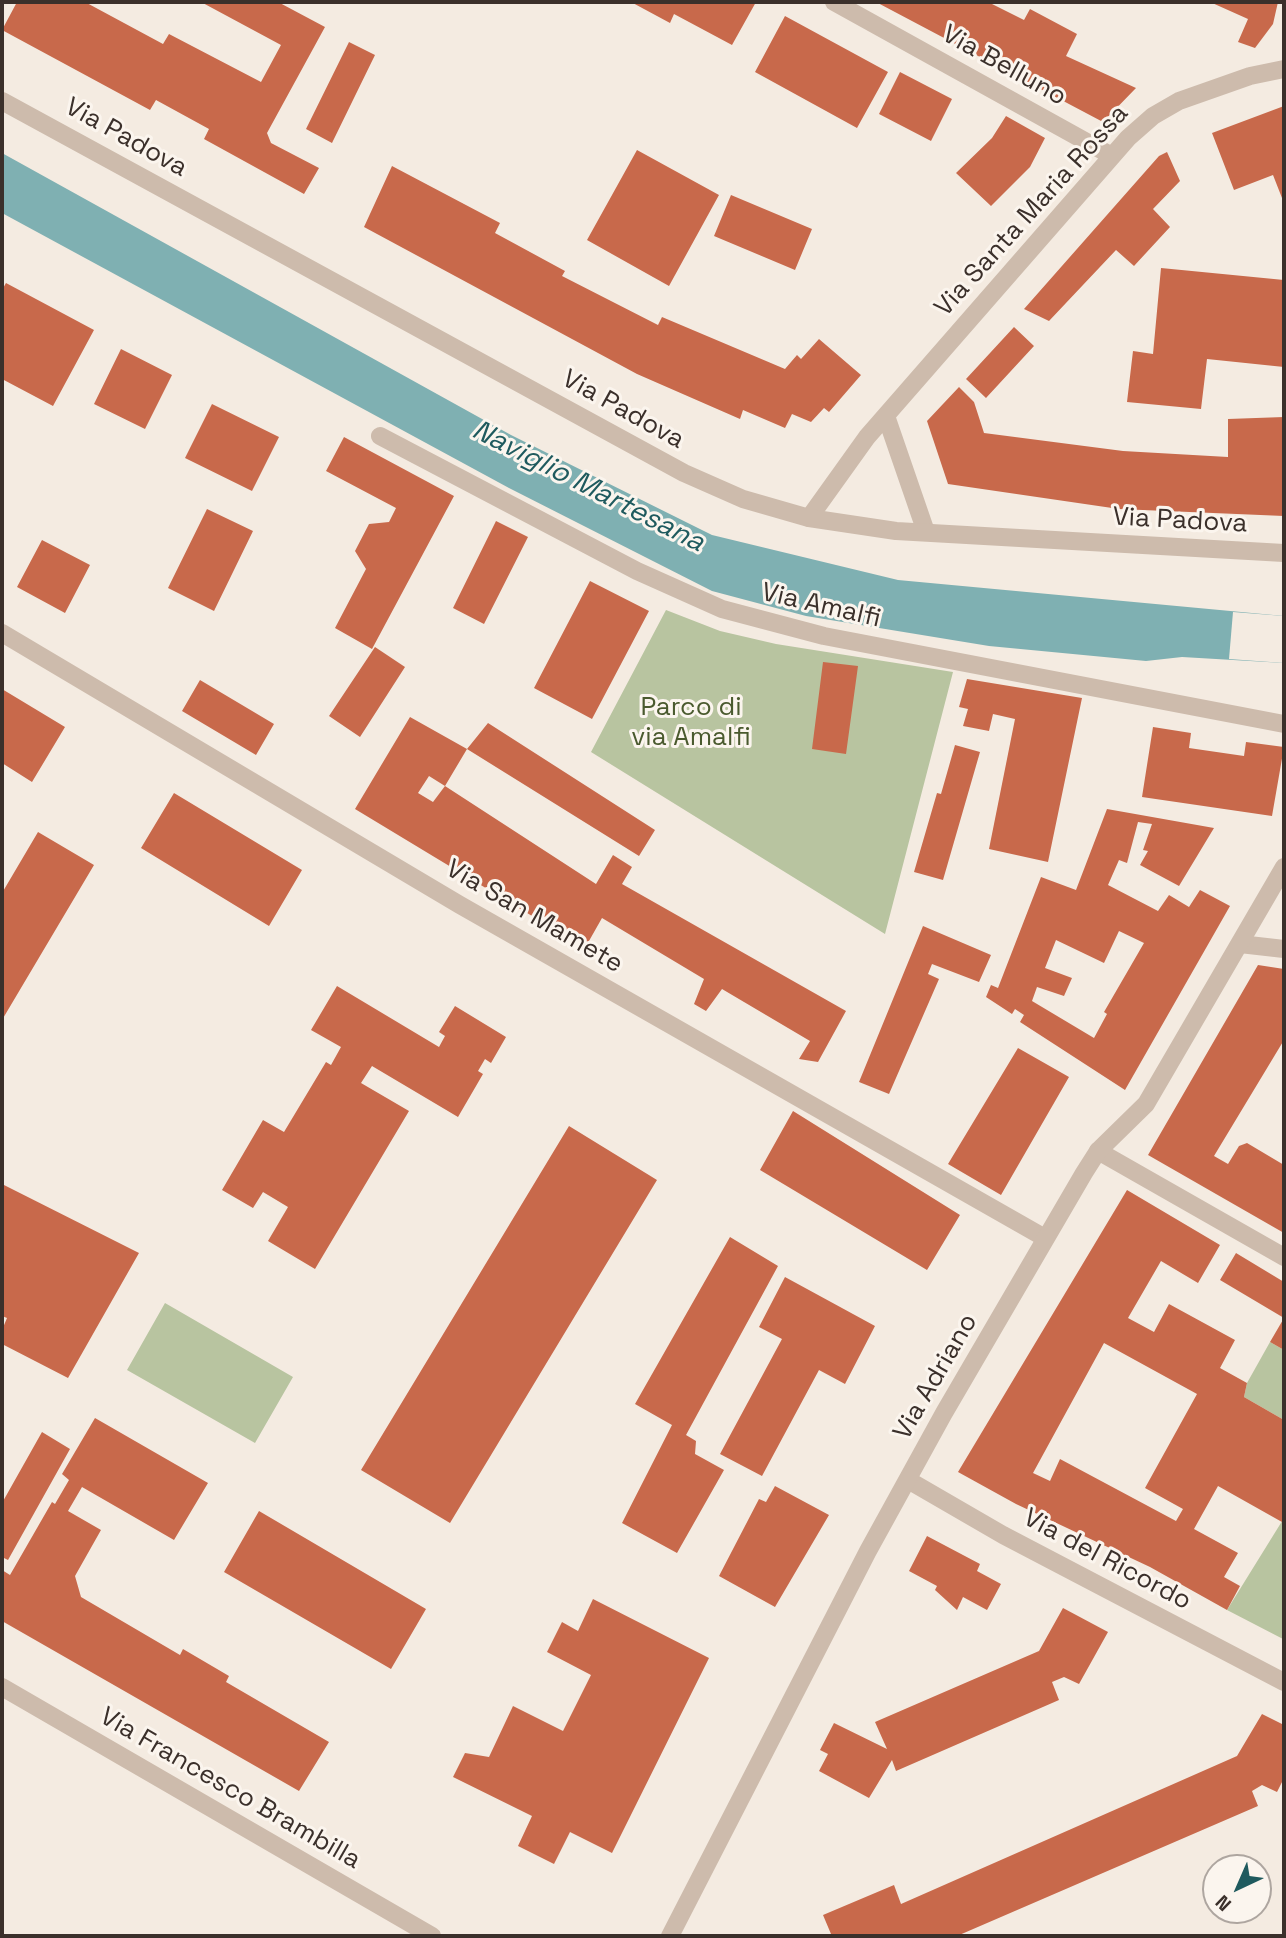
<!DOCTYPE html>
<style>
body{margin:0}
#map{position:relative;width:1286px;height:1938px;overflow:hidden;background:#f4ebe1;font-family:"Space Grotesk",sans-serif}
canvas{display:block}
.frame{position:absolute;inset:0;border:4px solid #3b302b;pointer-events:none}
.north{position:absolute;left:1202px;top:1854px;width:70px;height:70px;box-sizing:border-box;background:#fbf5ee;border:2px solid #aea6a0;border-radius:50%;rotate:224deg;font-size:19px;font-weight:700;line-height:28px;text-align:center;color:#3b302b}
.north::after{content:'';display:block;margin:auto;width:24px;height:32px;background:#1f5a5e;clip-path:polygon(50% 0,100% 100%,50% 72%,0 100%)}
</style>
<div id="map">
<canvas width="1286" height="1938"></canvas>
<div class="frame"></div>
<div class="north">N</div>
</div>
<script>
const g = document.querySelector('canvas').getContext('2d');
g.lineJoin = 'round';
function fill(path, color) { g.fillStyle = color; g.fill(path, 'evenodd'); }
const shape = rows => new Path2D(rows.map(r => 'M' + r).join(''));
function strokePath(path, color, width, dash) { g.strokeStyle = color; g.lineWidth = width; g.lineCap = dash ? 'butt' : 'round'; g.setLineDash(dash || []); g.stroke(path); }
function drawText(font, color, halo, rows, align = 'center') {
  g.font = font + ' "Space Grotesk",sans-serif'; g.lineWidth = 6; g.setLineDash([]); g.textBaseline = 'middle'; g.strokeStyle = halo; g.fillStyle = color; for (const [text, x, y, turn = 0] of rows) {
    g.save(); g.translate(x, y); g.rotate((+turn || 0) * Math.PI / 180); g.textAlign = isNaN(turn) ? turn : align; if (halo) g.strokeText(text, 0, 0); g.fillText(text, 0, 0); g.restore();
  }
}
fill(shape([
 [666,610,720,631,776,644,953,672,885,934,591,752],
 [165,1303,293,1377,255,1443,127,1370],
 [1270,1342,1284,1350,1284,1420,1244,1397,1247,1383],
 [1284,1518,1284,1639,1283,1639,1227,1610]
]), '#b8c4a0');
fill(shape([
 [2,153,511,435,712,535,898,580,1284,616,1284,663,1182,657,1146,661,989,646,806,616,712,591,509,488,2,213]
]), '#7fb0b2');
fill(shape([
 [1233,612,1284,616,1284,663,1229,659]
]), '#f4ebe1');
fill(shape([
 [17,2,85,2,163,44,169,34,261,82,281,45,201,2,278,2,325,27,267,133,271,143,319,168,304,194,204,139,209,129,156,100,150,110,2,30],
 [631,2,756,2,732,45,674,14,670,23],
 [876,2,988,2,1024,20,1030,9,1077,34,1066,56,1136,88,1103,122],
 [1210,2,1278,2,1273,24,1255,48,1238,42,1248,19],
 [785,16,888,72,857,128,755,72],
 [349,42,375,55,332,143,306,129],
 [900,72,952,99,931,141,879,114],
 [1284,106,1284,197,1282,198,1273,175,1234,190,1212,133],
 [1006,116,1045,138,1030,167,991,206,956,173,992,138],
 [637,150,719,195,669,286,587,240],
 [1167,152,1180,181,1153,209,1170,227,1134,266,1116,250,1049,321,1024,309,1159,156],
 [392,166,500,223,495,233,565,271,562,276,658,325,662,317,785,369,797,355,801,359,819,339,861,375,829,412,824,408,811,422,792,414,785,428,743,410,740,419,637,374,364,227],
 [731,195,812,229,795,270,714,236],
 [1161,268,1284,280,1284,367,1207,359,1201,409,1127,402,1133,351,1153,354],
 [6,283,94,330,53,406,2,379,2,290],
 [1014,327,1034,346,986,398,966,379],
 [121,349,172,375,145,429,94,404],
 [959,387,974,402,984,433,1123,451,1228,457,1228,419,1284,417,1284,516,1119,509,948,484,927,421],
 [212,404,279,437,252,491,185,458],
 [344,437,454,496,372,649,335,628,366,569,355,551,369,524,389,522,396,508,326,471],
 [207,509,253,531,214,611,168,588],
 [496,521,528,537,484,624,453,608],
 [42,540,90,565,65,613,17,587],
 [590,581,649,611,592,719,534,688],
 [375,647,405,667,360,737,329,716],
 [823,662,858,666,846,754,812,749],
 [967,679,1082,698,1048,862,989,849,1015,719,993,714,989,731,963,726,968,709,959,707],
 [200,680,274,724,256,755,182,711],
 [2,689,65,727,32,782,2,763],
 [410,717,467,749,445,786,429,776,418,793,433,802,445,786,596,884,613,855,632,867,622,884,846,1011,818,1062,799,1059,810,1041,722,989,706,1011,694,1004,704,979,602,918,585,948,355,809],
 [488,723,655,830,639,856,467,749],
 [1153,727,1191,733,1189,748,1244,756,1246,742,1284,747,1272,816,1142,797],
 [955,745,980,752,943,880,914,872,937,793,941,794],
 [174,793,302,870,269,926,141,848],
 [1107,809,1214,828,1179,886,1140,865,1148,851,1143,850,1152,824,1138,822,1127,863,1119,860,1108,885,1158,911,1169,895,1189,907,1200,890,1230,906,1125,1090,1020,1022,1024,1015,1015,1009,1012,1014,986,997,991,985,998,988,1041,877,1076,890],
 [1119,931,1144,943,1104,1012,1107,1014,1094,1038,1032,1001,1037,987,1064,996,1072,978,1045,968,1056,940,1104,963],
 [38,832,94,865,2,1020,2,893],
 [923,926,991,955,979,982,932,964,928,974,939,979,889,1094,859,1082],
 [1258,965,1284,969,1284,1040,1214,1156,1228,1164,1239,1146,1247,1143,1284,1165,1284,1233,1148,1155],
 [337,986,439,1047,445,1036,439,1032,455,1006,506,1037,491,1063,485,1059,478,1071,483,1074,458,1117,372,1066,361,1083,409,1111,315,1269,268,1241,288,1207,263,1192,253,1208,222,1190,263,1120,284,1132,326,1062,331,1065,341,1047,311,1030],
 [1018,1048,1069,1077,1001,1195,948,1164],
 [793,1111,960,1215,927,1270,760,1170],
 [569,1126,657,1180,450,1523,361,1470],
 [2,1184,139,1253,68,1378,2,1344,2,1330,7,1318,2,1316],
 [1127,1190,1220,1245,1198,1283,1161,1261,1128,1318,1154,1332,1169,1304,1235,1340,1220,1368,1247,1383,1244,1397,1284,1420,1284,1518,1282,1522,1218,1486,1194,1529,1238,1553,1224,1577,1240,1586,1227,1610,1150,1567,1016,1504,958,1472],
 [1104,1343,1197,1394,1145,1488,1183,1509,1176,1521,1060,1459,1050,1481,1033,1473],
 [730,1237,778,1266,686,1435,696,1441,695,1454,724,1470,677,1553,622,1523,672,1425,635,1404],
 [1236,1253,1284,1282,1284,1318,1220,1280],
 [785,1277,875,1326,845,1384,819,1370,762,1476,720,1454,782,1339,759,1327],
 [1284,1318,1284,1350,1270,1342],
 [95,1418,208,1483,174,1540,82,1487,68,1511,101,1530,75,1576,81,1597,180,1655,183,1649,229,1676,226,1682,329,1742,299,1791,2,1621,2,1570,10,1575,52,1502,55,1504,69,1480,62,1474],
 [42,1432,70,1449,8,1560,2,1557,2,1503],
 [775,1486,829,1515,775,1607,719,1576,759,1499,766,1502],
 [259,1511,426,1609,391,1669,224,1572],
 [927,1536,980,1564,977,1571,1001,1584,987,1610,963,1597,957,1610,935,1590,937,1586,909,1571],
 [593,1599,709,1658,612,1853,570,1832,554,1864,518,1846,532,1816,453,1777,465,1753,489,1757,513,1706,563,1731,591,1675,547,1652,562,1622,578,1631],
 [1063,1608,1108,1632,1079,1684,1064,1677,1052,1682,1059,1700,896,1771,892,1760,869,1798,819,1771,828,1754,820,1750,834,1723,887,1749,875,1722,1039,1651],
 [1262,1714,1284,1725,1284,1778,1277,1792,1262,1785,1252,1791,1258,1806,957,1936,826,1936,831,1934,823,1915,894,1885,901,1904,1237,1756]
]), '#c8694b');
strokePath(shape([
 [380,436,637,571,722,609,824,636,1284,724]
]), '#cdbbac', 18);
strokePath(shape([
 [834,2,1112,156],
 [886,416,926,532],
 [809,518,867,437,1128,138,1153,116,1179,101,1250,76,1284,69],
 [2,633,460,905,1045,1238],
 [1240,944,1284,949],
 [1098,1151,1284,1257],
 [908,1480,1003,1535,1284,1682],
 [2,1687,432,1936]
]), '#cdbbac', 18);
strokePath(shape([
 [2,101,684,473,743,499,809,518,896,531,1284,553],
 [670,1936,868,1551,944,1413,1084,1173,1098,1151,1146,1104,1284,867]
]), '#cdbbac', 18);
drawText('26px', '#3b302b', '#fbf5ee', [
 ["Via Belluno",1004,66,29],
 ["Via Padova",126,138,29],
 ["Via Santa Maria Rossa",1032,211,-48],
 ["Via Padova",623,410,29],
 ["Via Padova",1180,521,3],
 ["Via Amalfi",821,606,13],
 ["Via San Mamete",534,917,30],
 ["Via Adriano",936,1377,-60],
 ["Via del Ricordo",1107,1560,28],
 ["Via Francesco Brambilla",230,1789,30]
]);
drawText('26px', '#4a5a2e', '#fbf5ee', [
 ["Parco di",691,708],
 ["via Amalfi",691,738]
]);
drawText('italic 28px', '#1f5a5e', '#fbf5ee', [
 ["Naviglio Martesana",588,487,27]
]);
</script>
